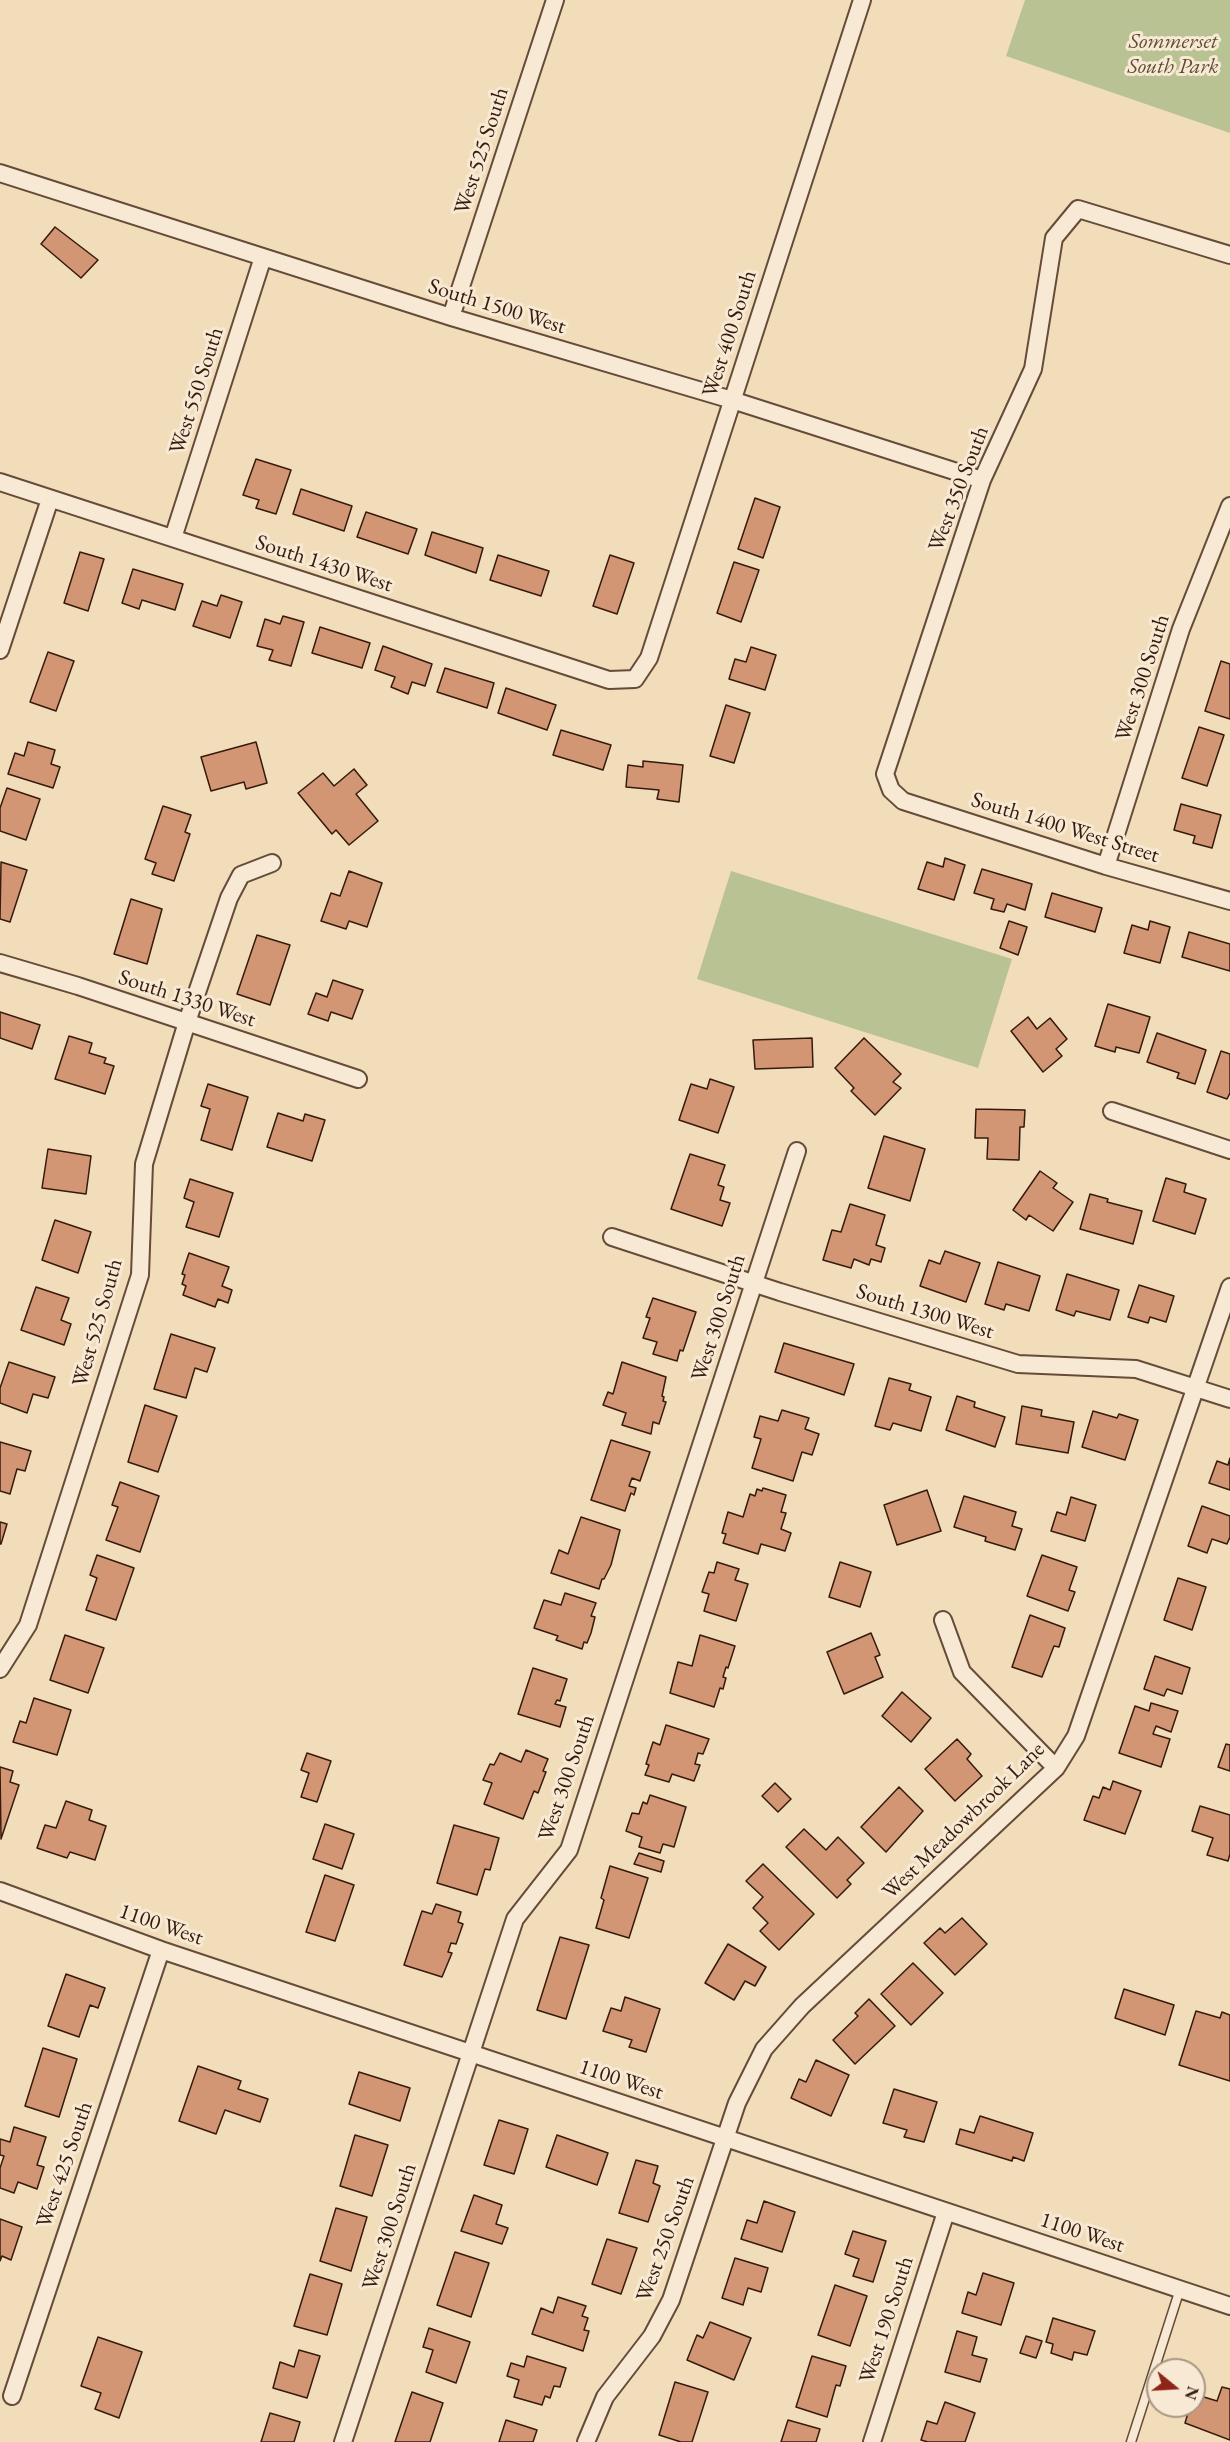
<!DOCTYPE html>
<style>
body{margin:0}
#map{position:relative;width:1230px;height:2442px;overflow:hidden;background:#f2ddbb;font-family:"EB Garamond",serif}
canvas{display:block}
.north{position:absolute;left:1146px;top:2358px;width:60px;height:60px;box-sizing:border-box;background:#f7e9d3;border:2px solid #aa9683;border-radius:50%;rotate:108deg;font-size:16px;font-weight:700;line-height:24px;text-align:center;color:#361a0c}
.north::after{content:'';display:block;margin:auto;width:21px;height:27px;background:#8f2418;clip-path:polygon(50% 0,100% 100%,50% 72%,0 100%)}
</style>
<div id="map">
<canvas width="1230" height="2442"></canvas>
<div class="north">N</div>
</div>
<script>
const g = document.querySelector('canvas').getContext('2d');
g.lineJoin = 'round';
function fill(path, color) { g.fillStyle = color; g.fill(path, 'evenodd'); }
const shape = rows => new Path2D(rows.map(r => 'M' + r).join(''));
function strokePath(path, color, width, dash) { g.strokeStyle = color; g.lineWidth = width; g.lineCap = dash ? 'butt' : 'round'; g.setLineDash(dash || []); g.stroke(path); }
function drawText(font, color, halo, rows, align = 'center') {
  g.font = font + ' "EB Garamond",serif'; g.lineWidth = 6; g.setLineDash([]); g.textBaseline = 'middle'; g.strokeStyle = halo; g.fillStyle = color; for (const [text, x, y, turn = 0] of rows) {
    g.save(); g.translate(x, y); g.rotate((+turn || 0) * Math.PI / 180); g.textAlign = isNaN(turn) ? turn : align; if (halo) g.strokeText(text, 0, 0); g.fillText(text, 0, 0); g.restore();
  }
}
fill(shape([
 [1025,0,1230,0,1230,133,1006,56],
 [731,871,1012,959,978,1068,697,979]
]), '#b8c292');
const building = shape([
 [55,227,98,260,81,278,41,244,55,227],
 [256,459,291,470,276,514,256,508,259,500,243,495,256,459],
 [301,489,352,506,344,531,293,514,301,489],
 [755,498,780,507,763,558,738,549,755,498],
 [366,512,417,529,408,554,357,537,366,512],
 [432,532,483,548,476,573,425,555,432,532],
 [80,552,104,559,88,611,64,603,80,552],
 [498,555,549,571,541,596,490,580,498,555],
 [610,555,634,563,617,614,593,606,610,555],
 [734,562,759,570,741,622,717,613,734,562],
 [133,569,183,584,175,610,142,600,139,609,122,603,133,569],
 [221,595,242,602,230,638,193,626,202,601,217,606,221,595],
 [283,616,304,622,291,666,269,660,273,650,257,646,265,619,280,624,283,616],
 [320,627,370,643,362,668,312,653,320,627],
 [383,646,432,664,425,686,412,682,408,694,391,687,395,677,375,670,383,646],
 [751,647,776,655,765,690,729,679,735,659,746,662,751,647],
 [48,652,74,661,56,711,30,702,48,652],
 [1221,661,1230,664,1230,719,1205,711,1221,661],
 [445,668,494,683,487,708,437,692,445,668],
 [506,688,556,705,547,730,498,713,506,688],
 [726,705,750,713,734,763,710,756,726,705],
 [1199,727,1224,735,1207,786,1182,778,1199,727],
 [561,730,611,745,603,770,553,755,561,730],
 [28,742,55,750,51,764,60,767,53,788,8,774,15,753,24,756,28,742],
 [256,742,267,783,246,789,244,782,211,791,201,757,256,742],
 [643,761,683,765,679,802,657,799,659,790,626,787,628,765,643,767,643,761],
 [354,769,367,785,356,794,378,821,349,845,336,830,332,834,298,793,323,773,334,786,354,769],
 [7,788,40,799,26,840,0,831,0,808,7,788],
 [1181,804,1221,815,1212,848,1193,843,1195,836,1174,830,1181,804],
 [163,806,191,815,185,832,190,834,174,881,152,874,156,863,145,859,163,806],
 [945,858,965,865,954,900,918,889,927,862,943,867,945,858],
 [1,862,27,870,10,922,0,919,1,862],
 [982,869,1032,884,1025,910,1007,904,1004,912,991,909,994,899,974,893,982,869],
 [349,871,382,883,367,927,349,921,346,929,321,921,331,893,340,896,349,871],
 [1052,893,1102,908,1095,932,1045,917,1052,893],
 [131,899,162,909,147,964,114,954,131,899],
 [1009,921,1027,927,1018,955,1000,948,1009,921],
 [1150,921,1170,927,1160,963,1124,953,1132,925,1148,930,1150,921],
 [1189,932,1230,944,1230,971,1182,957,1189,932],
 [257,935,290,945,270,1005,237,994,257,935],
 [333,980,363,990,352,1019,331,1012,328,1021,308,1014,316,993,327,997,333,980],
 [1108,1004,1150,1017,1139,1053,1116,1047,1115,1052,1095,1046,1108,1004],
 [0,1012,40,1025,32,1049,0,1038,0,1012],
 [1028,1017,1037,1029,1050,1018,1067,1039,1056,1049,1062,1056,1043,1072,1011,1031,1028,1017],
 [1157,1033,1206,1050,1195,1084,1177,1078,1179,1073,1147,1062,1157,1033],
 [69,1036,92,1043,89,1053,106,1058,104,1063,114,1066,105,1094,55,1079,69,1036],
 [812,1038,813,1067,755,1069,753,1040,812,1038],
 [864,1038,901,1074,893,1082,901,1088,875,1115,851,1091,854,1088,835,1068,864,1038],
 [1221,1051,1230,1054,1230,1093,1227,1099,1207,1092,1221,1051],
 [710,1079,734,1087,718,1133,679,1120,691,1084,707,1089,710,1079],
 [208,1084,248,1097,232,1150,201,1140,210,1109,201,1106,208,1084],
 [976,1109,1025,1110,1024,1127,1020,1127,1019,1160,987,1159,988,1138,975,1138,976,1109],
 [278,1113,303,1121,305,1114,325,1120,312,1161,267,1147,278,1113],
 [884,1136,925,1149,910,1201,868,1188,884,1136],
 [48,1149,91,1156,86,1194,42,1188,48,1149],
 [690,1154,725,1165,718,1185,724,1187,720,1200,730,1203,722,1226,671,1209,690,1154],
 [1040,1171,1057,1183,1053,1188,1073,1202,1053,1231,1029,1215,1026,1220,1013,1210,1040,1171],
 [1166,1178,1186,1184,1184,1192,1206,1199,1195,1234,1153,1221,1166,1178],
 [190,1179,233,1193,219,1237,186,1227,194,1202,184,1198,190,1179],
 [1090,1194,1108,1199,1107,1202,1142,1211,1133,1244,1080,1229,1090,1194],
 [850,1204,885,1215,876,1245,885,1248,881,1262,871,1259,869,1265,854,1259,851,1268,823,1260,832,1230,841,1232,850,1204],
 [55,1220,91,1232,78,1273,42,1260,55,1220],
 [945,1251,980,1263,966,1302,920,1286,929,1260,940,1264,945,1251],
 [189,1253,229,1267,222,1286,232,1290,228,1303,218,1299,215,1307,183,1295,186,1286,182,1284,185,1275,182,1274,189,1253],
 [998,1262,1040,1276,1029,1311,1006,1304,1004,1310,985,1304,998,1262],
 [1067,1274,1119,1290,1110,1320,1076,1311,1074,1316,1056,1310,1067,1274],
 [1139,1285,1174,1296,1166,1322,1150,1317,1148,1323,1128,1317,1139,1285],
 [36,1287,69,1298,61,1320,71,1324,64,1345,21,1330,36,1287],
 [653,1298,696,1312,683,1351,680,1350,677,1361,653,1354,657,1342,643,1338,650,1318,646,1317,653,1298],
 [171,1334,215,1348,207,1372,195,1368,186,1398,154,1389,171,1334],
 [784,1343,854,1364,844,1395,775,1372,784,1343],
 [9,1362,55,1377,48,1398,33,1394,27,1413,0,1403,0,1388,9,1362],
 [622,1362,666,1377,662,1396,664,1397,663,1401,666,1402,659,1424,653,1422,651,1434,622,1425,626,1413,603,1405,608,1392,613,1394,622,1362],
 [889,1378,911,1384,909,1390,931,1397,921,1431,893,1423,890,1430,875,1426,889,1378],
 [957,1396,975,1402,974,1407,1005,1417,995,1447,946,1430,957,1396],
 [145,1405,177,1416,158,1472,128,1462,145,1405],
 [1022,1406,1042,1410,1041,1416,1074,1422,1068,1453,1016,1444,1022,1406],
 [782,1410,809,1418,805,1429,819,1434,812,1455,802,1452,793,1481,752,1468,761,1439,754,1437,760,1416,778,1421,782,1410],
 [1093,1411,1117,1418,1119,1414,1138,1420,1125,1460,1082,1447,1093,1411],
 [611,1440,650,1452,640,1481,632,1478,629,1486,636,1488,634,1495,631,1493,625,1511,591,1500,611,1440],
 [0,1442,31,1451,25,1471,17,1469,10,1494,0,1491,0,1442],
 [1230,1458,1230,1490,1209,1483,1217,1461,1228,1465,1230,1458],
 [120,1482,159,1496,140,1552,106,1540,118,1507,112,1505,120,1482],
 [763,1488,786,1495,781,1512,786,1513,781,1529,791,1533,785,1551,761,1544,758,1554,723,1543,726,1534,722,1533,728,1512,743,1517,750,1494,755,1496,757,1489,762,1491,763,1488],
 [927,1490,941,1531,897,1545,884,1505,927,1490],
 [964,1496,1016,1512,1012,1526,1022,1529,1015,1550,985,1541,986,1537,954,1527,964,1496],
 [1071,1497,1096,1505,1085,1541,1051,1531,1057,1512,1066,1515,1071,1497],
 [1202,1506,1230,1516,1230,1537,1227,1544,1212,1539,1207,1553,1188,1546,1202,1506],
 [581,1517,620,1530,611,1565,604,1579,602,1579,599,1589,551,1573,559,1550,568,1554,581,1517],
 [0,1522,7,1524,1,1544,0,1544,0,1522],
 [97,1555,134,1568,116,1620,86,1610,97,1578,90,1575,97,1555],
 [1042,1555,1077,1567,1069,1590,1075,1592,1068,1611,1027,1596,1042,1555],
 [717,1562,739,1569,735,1580,748,1584,736,1621,704,1611,709,1594,702,1592,709,1572,714,1573,717,1562],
 [840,1562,871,1572,860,1607,829,1597,840,1562],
 [1178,1578,1206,1587,1192,1630,1164,1620,1178,1578],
 [565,1593,596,1603,591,1616,595,1617,591,1633,587,1643,584,1642,582,1649,556,1640,558,1636,534,1628,544,1600,561,1605,565,1593],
 [1030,1615,1065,1628,1059,1647,1054,1646,1042,1677,1012,1667,1030,1615],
 [871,1633,880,1655,875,1657,883,1677,844,1694,827,1652,871,1633],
 [65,1635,104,1648,88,1693,50,1680,65,1635],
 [700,1635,735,1646,728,1668,726,1667,723,1677,726,1678,723,1689,720,1688,714,1707,670,1693,678,1662,692,1666,700,1635],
 [1155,1656,1190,1668,1182,1694,1167,1689,1164,1696,1144,1689,1155,1656],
 [533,1668,567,1679,560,1701,557,1700,555,1704,566,1707,560,1727,518,1714,533,1668],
 [902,1692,931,1718,911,1742,882,1716,902,1692],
 [34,1698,71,1710,57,1755,13,1742,20,1721,26,1723,34,1698],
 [1151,1703,1178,1711,1171,1732,1156,1726,1153,1734,1170,1739,1161,1767,1119,1753,1135,1706,1149,1711,1151,1703],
 [666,1725,709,1739,703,1754,698,1753,695,1764,700,1765,694,1781,672,1774,669,1782,645,1775,649,1765,646,1764,653,1742,660,1745,666,1725],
 [957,1739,971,1754,967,1759,982,1776,955,1801,925,1769,957,1739],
 [1226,1744,1230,1745,1230,1771,1218,1767,1226,1744],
 [526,1750,548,1759,543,1771,546,1772,538,1793,534,1791,523,1819,484,1804,492,1783,483,1780,490,1764,494,1765,500,1753,521,1762,526,1750],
 [307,1753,331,1761,317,1802,301,1797,309,1773,301,1770,307,1753],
 [0,1767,13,1771,10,1782,19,1785,1,1839,0,1767],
 [1113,1781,1141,1791,1125,1834,1084,1820,1093,1796,1099,1798,1103,1787,1110,1790,1113,1781],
 [775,1783,791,1799,778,1812,762,1796,775,1783],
 [899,1787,923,1811,886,1852,861,1827,899,1787],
 [650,1795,686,1807,674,1847,663,1844,660,1853,639,1847,642,1837,626,1831,632,1813,639,1814,643,1802,647,1804,650,1795],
 [66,1801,92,1810,89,1820,106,1826,95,1860,70,1852,67,1858,37,1848,45,1825,56,1828,66,1801],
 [1200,1806,1230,1815,1230,1854,1228,1861,1207,1855,1213,1838,1192,1831,1200,1806],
 [325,1824,354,1834,342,1869,313,1859,325,1824],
 [454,1825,499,1838,490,1870,485,1869,477,1895,437,1883,454,1825],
 [804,1829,826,1850,838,1837,864,1863,847,1880,851,1884,837,1898,786,1847,804,1829],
 [639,1853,664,1861,661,1872,634,1864,639,1853],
 [763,1864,814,1914,779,1950,760,1931,768,1923,753,1908,763,1897,746,1881,763,1864],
 [610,1866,648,1878,629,1938,596,1928,604,1900,601,1898,610,1866],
 [325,1875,354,1885,335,1941,306,1932,325,1875],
 [436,1904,461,1912,458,1922,463,1924,456,1944,451,1943,448,1952,452,1953,442,1977,404,1965,422,1911,432,1914,436,1904],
 [962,1918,987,1944,955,1975,924,1943,940,1928,945,1933,962,1918],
 [560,1937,589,1945,566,2019,537,2010,560,1937],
 [728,1944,766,1967,755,1986,745,1981,734,2000,705,1983,728,1944],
 [913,1963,943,1993,911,2025,881,1994,913,1963],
 [66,1974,105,1988,98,2008,90,2005,79,2037,48,2026,66,1974],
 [1124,1989,1174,2005,1165,2035,1115,2018,1124,1989],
 [625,1997,660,2009,646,2052,629,2047,632,2040,603,2031,611,2008,621,2011,625,1997],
 [869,1999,895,2026,855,2064,833,2040,858,2016,855,2013,869,1999],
 [1196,2011,1220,2018,1222,2012,1230,2015,1230,2081,1179,2065,1196,2011],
 [43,2048,77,2059,59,2117,25,2106,43,2048],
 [816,2060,849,2075,831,2116,791,2098,799,2079,806,2082,816,2060],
 [198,2066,241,2081,238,2089,268,2099,260,2122,225,2110,216,2134,179,2121,198,2066],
 [359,2072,410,2088,400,2121,349,2104,359,2072],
 [894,2089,937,2102,924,2142,904,2137,907,2130,883,2123,894,2089],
 [980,2116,1033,2133,1024,2161,1013,2157,1012,2161,956,2144,960,2129,974,2133,980,2116],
 [499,2120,528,2129,514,2174,484,2165,499,2120],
 [14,2127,46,2137,37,2165,44,2167,37,2189,18,2182,14,2193,0,2188,0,2168,4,2156,0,2155,0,2139,10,2142,14,2127],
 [355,2135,388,2145,372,2196,340,2186,355,2135],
 [557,2135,608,2153,597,2185,546,2167,557,2135],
 [636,2160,658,2166,653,2183,660,2186,648,2222,619,2213,636,2160],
 [474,2195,502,2205,496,2224,508,2228,502,2244,461,2231,474,2195],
 [764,2201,795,2212,782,2252,741,2239,747,2220,757,2223,764,2201],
 [336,2208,367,2217,351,2271,320,2261,336,2208],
 [0,2219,22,2227,11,2260,2,2256,0,2261,0,2219],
 [853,2231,886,2241,873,2282,853,2276,859,2259,845,2254,853,2231],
 [607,2239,637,2248,621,2294,592,2284,607,2239],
 [455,2252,489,2263,471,2317,437,2305,455,2252],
 [735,2258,768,2268,761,2292,748,2288,743,2305,722,2298,735,2258],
 [983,2273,1014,2283,1001,2325,962,2313,968,2292,976,2295,983,2273],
 [310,2274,342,2284,327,2335,294,2326,310,2274],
 [835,2285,867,2296,850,2346,818,2335,835,2285],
 [558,2297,586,2306,582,2316,588,2318,584,2330,589,2331,583,2351,532,2334,541,2308,553,2313,558,2297],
 [1053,2318,1095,2331,1087,2355,1074,2352,1072,2360,1051,2353,1053,2344,1046,2342,1053,2318],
 [710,2322,751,2338,734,2380,687,2360,697,2335,703,2338,710,2322],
 [429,2328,470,2342,456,2383,426,2372,433,2350,423,2347,429,2328],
 [957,2331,977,2337,972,2355,987,2359,980,2382,945,2372,957,2331],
 [1026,2336,1042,2341,1036,2358,1020,2353,1026,2336],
 [98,2337,142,2352,119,2418,95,2409,101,2393,81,2386,98,2337],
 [299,2350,320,2356,307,2398,273,2388,280,2362,294,2367,299,2350],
 [527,2356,566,2368,560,2387,554,2386,550,2398,545,2396,542,2405,514,2397,519,2380,507,2376,511,2363,524,2367,527,2356],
 [812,2356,846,2366,840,2386,836,2385,827,2417,796,2407,812,2356],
 [675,2382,708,2392,692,2442,681,2442,659,2435,675,2382],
 [1222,2387,1230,2389,1230,2440,1185,2423,1190,2406,1194,2406,1194,2394,1217,2401,1222,2387],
 [412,2392,443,2403,430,2442,395,2442,412,2392],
 [945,2402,975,2413,965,2442,928,2442,921,2440,927,2421,937,2424,945,2402],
 [270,2413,300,2422,294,2442,261,2442,270,2413],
 [506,2420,537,2430,533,2442,499,2442,506,2420],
 [788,2420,820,2429,816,2442,781,2442,788,2420]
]);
fill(building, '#d29675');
strokePath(building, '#361a0c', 1.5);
const service = shape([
 [1131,2442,1180,2289]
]);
const minor = shape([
 [0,173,451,317,732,400,982,480],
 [1230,255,1078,209,1054,238,1033,369,982,480,885,774,891,790,903,801,1106,866,1230,901],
 [451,317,555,0],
 [0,482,609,680,635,679,649,658,862,0],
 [173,538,263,257],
 [0,650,50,499],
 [1106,866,1181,629,1230,506],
 [0,963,78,986,358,1079],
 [1112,1111,1230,1150],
 [612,1237,780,1292,1018,1364,1136,1369,1230,1399],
 [943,1620,962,1672,1056,1768],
 [0,1669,28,1625,140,1275,144,1164,187,1022,229,898,241,875,272,863],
 [0,1891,161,1950,1230,2306],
 [12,2396,161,1950],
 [343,2442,515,1919,569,1850,797,1151],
 [586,2442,605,2397,652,2336,671,2300,737,2103,764,2049,802,2006,1056,1768,1076,1736,1230,1287],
 [872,2442,946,2212]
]);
strokePath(service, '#654b38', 11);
strokePath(minor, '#654b38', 20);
strokePath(service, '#f7e9d3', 8);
strokePath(minor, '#f7e9d3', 16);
drawText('italic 22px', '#5d4c34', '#f7e9d3', [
 ["Sommerset",1173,42],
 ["South Park",1173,67]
]);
drawText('22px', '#361a0c', '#f7e9d3', [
 ["West 525 South",482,151,-72],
 ["South 1500 West",497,307,17],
 ["West 400 South",730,334,-72],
 ["West 550 South",197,391,-72],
 ["West 350 South",959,489,-69],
 ["South 1430 West",324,564,18],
 ["West 300 South",1143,678,-72],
 ["South 1400 West Street",1065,828,17],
 ["South 1330 West",187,999,18],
 ["South 1300 West",925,1312,17],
 ["West 300 South",719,1318,-72],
 ["West 525 South",98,1323,-74],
 ["West 300 South",567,1778,-71],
 ["West Meadowbrook Lane",964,1821,-44],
 ["1100 West",161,1925,19],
 ["1100 West",621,2080,18],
 ["West 425 South",65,2165,-71],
 ["West 300 South",390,2227,-72],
 ["1100 West",1082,2233,18],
 ["West 250 South",666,2239,-70],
 ["West 190 South",887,2320,-72]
]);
</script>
